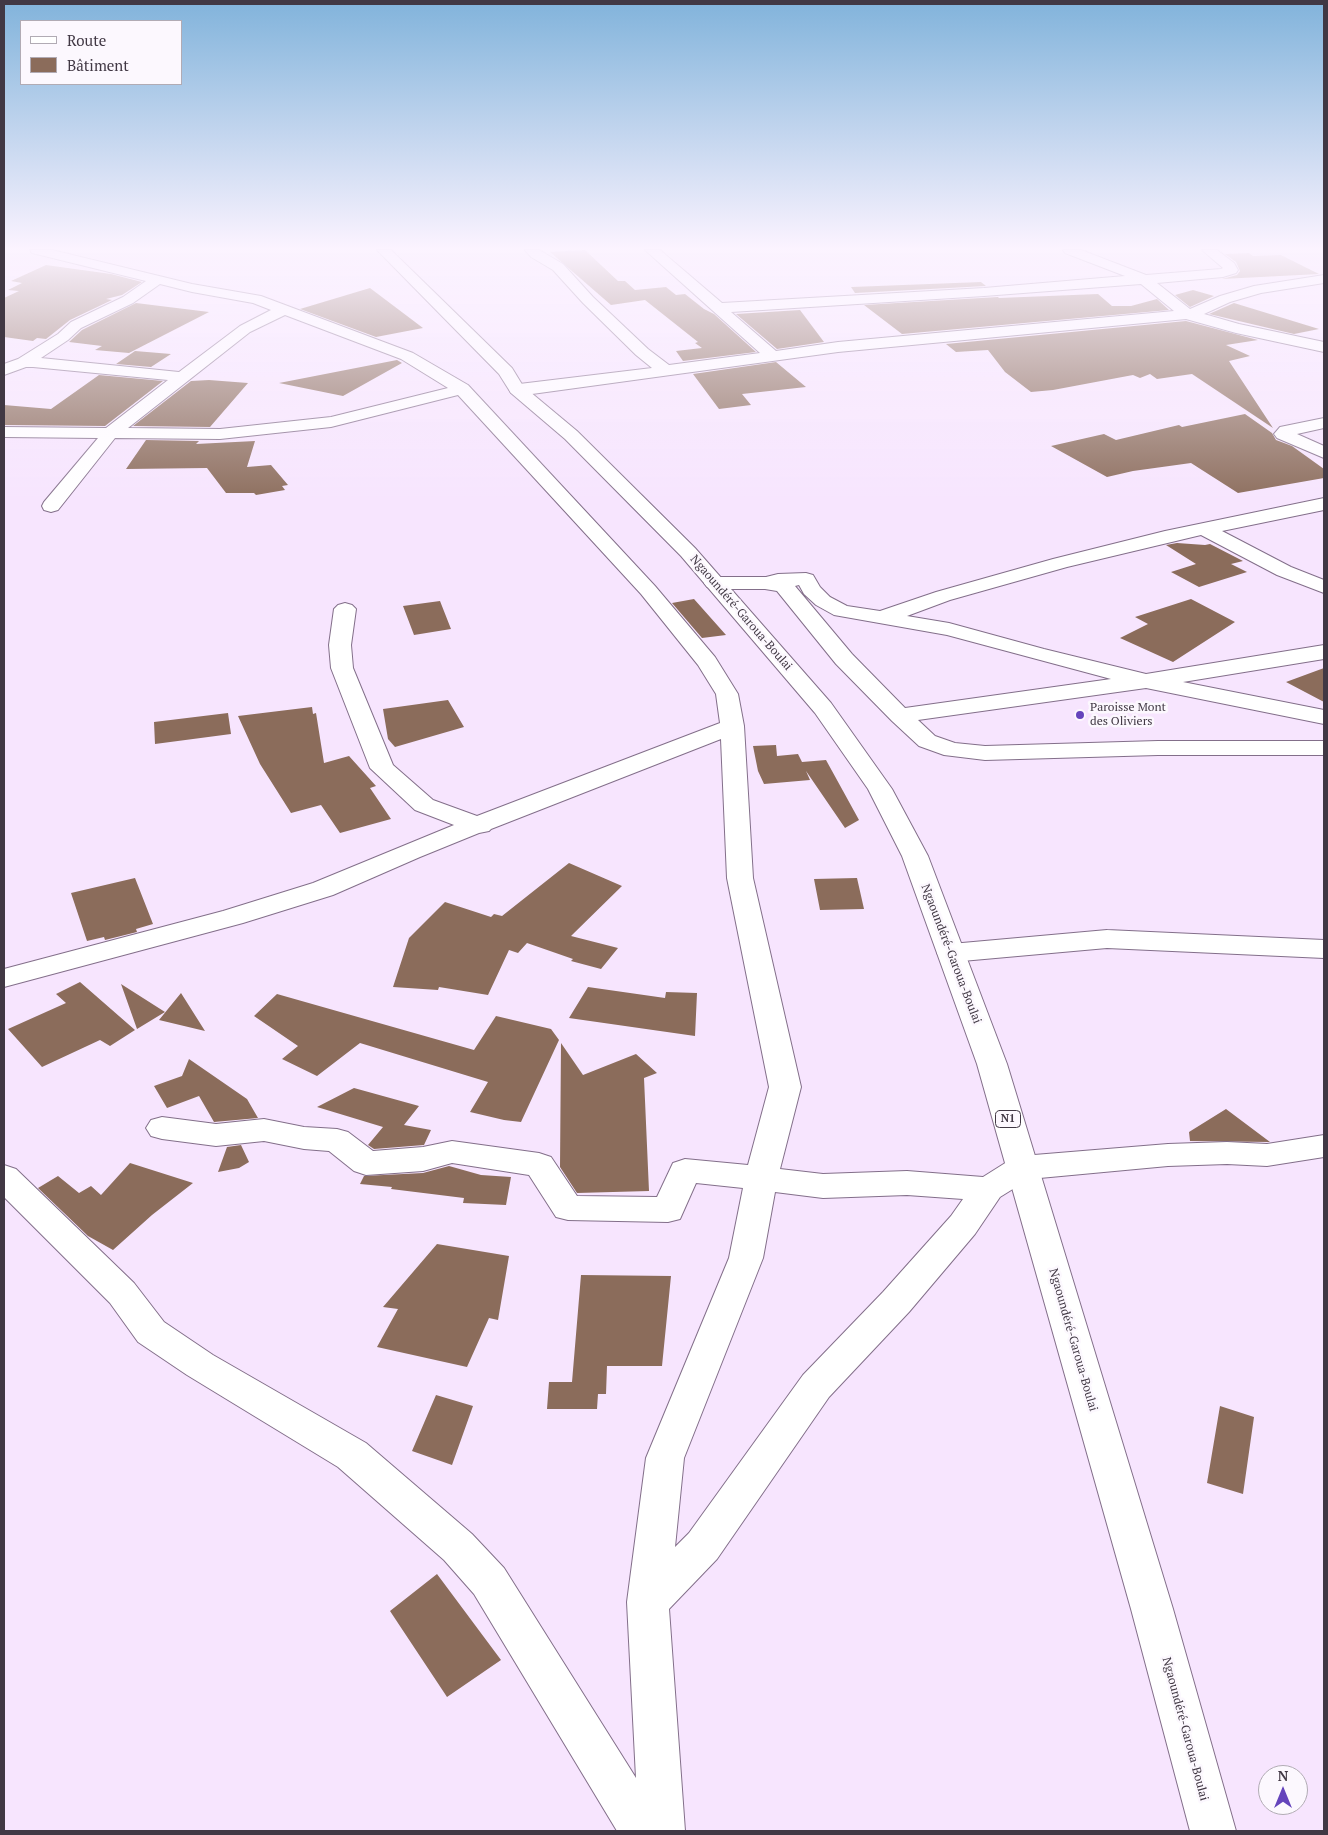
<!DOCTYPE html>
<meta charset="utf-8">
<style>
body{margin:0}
#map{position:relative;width:1328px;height:1835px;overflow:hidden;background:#f7e5fe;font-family:"PT Serif",serif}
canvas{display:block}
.frame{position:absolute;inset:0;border:5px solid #413844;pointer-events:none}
.legend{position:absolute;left:20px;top:20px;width:162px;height:65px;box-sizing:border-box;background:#fcf8fe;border:1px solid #b1abb4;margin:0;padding:6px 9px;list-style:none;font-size:15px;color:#413844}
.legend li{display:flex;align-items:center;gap:10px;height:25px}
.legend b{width:25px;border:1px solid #b1abb4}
.north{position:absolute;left:1258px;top:1765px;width:50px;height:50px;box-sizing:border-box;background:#fcf8fe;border:1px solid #b1abb4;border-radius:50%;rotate:0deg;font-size:14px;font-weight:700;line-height:20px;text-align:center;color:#413844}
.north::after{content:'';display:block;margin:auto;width:18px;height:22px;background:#6544bc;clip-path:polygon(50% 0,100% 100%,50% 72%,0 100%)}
</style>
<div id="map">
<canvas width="1328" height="1835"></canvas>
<div class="frame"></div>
<ul class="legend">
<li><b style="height:6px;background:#fff"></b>Route</li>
<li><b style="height:14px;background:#8b6c5b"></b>Bâtiment</li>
</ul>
<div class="north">N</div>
</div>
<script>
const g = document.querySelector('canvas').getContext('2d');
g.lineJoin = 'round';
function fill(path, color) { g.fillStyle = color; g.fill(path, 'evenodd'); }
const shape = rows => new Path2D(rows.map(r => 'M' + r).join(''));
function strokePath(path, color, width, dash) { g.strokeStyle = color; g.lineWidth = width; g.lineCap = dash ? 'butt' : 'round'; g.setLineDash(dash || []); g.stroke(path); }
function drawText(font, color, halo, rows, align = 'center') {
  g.font = font + ' "PT Serif",serif'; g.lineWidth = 5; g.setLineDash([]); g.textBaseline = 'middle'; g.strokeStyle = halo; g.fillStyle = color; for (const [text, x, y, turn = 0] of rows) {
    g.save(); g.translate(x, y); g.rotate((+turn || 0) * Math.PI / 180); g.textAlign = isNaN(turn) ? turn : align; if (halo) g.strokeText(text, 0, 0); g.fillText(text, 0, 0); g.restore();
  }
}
fill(shape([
 [585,250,618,281,625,281,635,290,666,287,676,295,685,294,704,309,714,314,756,352,683,361,676,351,702,348,695,343,698,342,645,300,611,305,550,252],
 [1249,253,1253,256,1281,255,1319,274,1222,279,1237,275,1240,271,1236,262,1225,254],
 [46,265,111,274,142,282,122,295,106,299,112,300,70,320,46,339,37,338,33,341,4,337,4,298,19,291,8,290,22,283,11,281],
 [981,282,986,286,855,293,851,287],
 [370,288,423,328,376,337,300,309],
 [1193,290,1214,296,1190,307,1175,295],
 [1098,294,1112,306,1131,306,1157,299,1169,310,902,334,864,305,998,297,999,298],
 [136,303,209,312,129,353,95,350,102,346,69,342,82,330],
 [1234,303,1319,329,1294,334,1209,314],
 [800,310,824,342,777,349,736,314],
 [1186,321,1258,340,1226,345,1250,356,1229,361,1273,428,1192,374,1157,379,1150,374,1140,378,1133,375,1053,390,1031,392,1005,372,988,350,956,352,946,344],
 [135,351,171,354,151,367,116,364],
 [397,360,402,363,343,396,279,383],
 [776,362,806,387,742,394,751,405,719,409,693,374],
 [99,375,163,381,105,426,4,425,4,405,51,409],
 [209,380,248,383,210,427,133,426,191,381],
 [1245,414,1272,433,1276,440,1292,446,1324,469,1324,478,1238,493,1191,463,1133,471,1107,477,1051,446,1104,434,1116,440,1179,425,1182,427],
 [146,440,199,441,196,444,255,441,247,467,271,465,288,485,282,486,285,490,256,495,254,493,226,493,207,468,126,469],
 [1177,543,1205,545,1210,544,1243,561,1231,564,1247,572,1199,587,1171,572,1196,564,1166,545],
 [694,599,726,635,702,638,672,603],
 [1191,599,1235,622,1173,662,1120,638,1148,624,1135,617],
 [440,601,451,629,414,635,403,606],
 [1324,668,1324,702,1286,682],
 [448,700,464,727,395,747,388,739,383,709],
 [312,707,313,714,316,713,324,763,349,756,376,786,370,788,391,819,340,833,321,805,291,813,260,764,238,716],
 [228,713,231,734,155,744,154,722],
 [776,745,777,756,798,754,802,762,826,760,859,820,845,828,806,771,810,780,764,784,758,771,753,746],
 [569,863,622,886,571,936,618,948,601,969,571,961,573,959,527,943,518,953,509,950,488,995,439,987,438,990,393,987,409,938,445,902,491,917,494,914,502,916],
 [135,878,153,924,136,929,137,932,105,940,104,937,87,941,71,893],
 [857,878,864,909,820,910,814,879],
 [80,982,135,1030,110,1046,100,1040,42,1067,8,1029,66,1003,56,994],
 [121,984,165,1012,137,1029],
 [588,987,665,998,666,992,697,993,695,1036,569,1018],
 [181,993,205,1031,159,1020],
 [277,994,474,1050,496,1016,551,1029,559,1040,521,1122,504,1120,470,1112,488,1082,360,1043,317,1076,282,1059,298,1046,254,1016],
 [561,1043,583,1075,636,1054,657,1073,644,1078,649,1191,577,1193,560,1167],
 [189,1059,247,1099,258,1118,214,1122,199,1096,167,1108,154,1086,182,1076],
 [354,1088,419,1106,404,1125,431,1130,424,1145,374,1149,368,1145,383,1127,317,1107],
 [1226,1109,1270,1142,1190,1141,1189,1132],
 [241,1145,249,1162,239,1168,218,1172,227,1147],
 [130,1163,193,1183,152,1215,113,1250,88,1236,38,1188,58,1176,79,1193,91,1186,101,1195],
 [449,1166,481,1175,511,1177,506,1205,463,1203,464,1198,391,1189,392,1187,360,1184,364,1176,423,1173],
 [437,1244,509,1256,498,1320,489,1318,467,1367,377,1347,398,1309,383,1307],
 [581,1275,671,1276,662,1366,607,1366,606,1394,598,1394,597,1409,547,1409,549,1382,572,1382],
 [436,1395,473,1406,452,1465,412,1451],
 [1220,1406,1254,1417,1243,1494,1207,1483],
 [437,1574,501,1660,447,1697,390,1611]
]), '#8b6c5b');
const minor = shape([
 [30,250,52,250,192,284,261,296,413,353,468,385,655,586,715,657,738,694,744,726,753,878,801,1087,780,1169,823,1174,907,1171,983,1177,1010,1160,1022,1156,1168,1144,1227,1142,1267,1144,1324,1135,1324,1157,1267,1166,1227,1164,1168,1166,1029,1179,1000,1197,975,1234,909,1312,829,1397,717,1559,669,1609,685,1831,617,1831,474,1594,444,1560,338,1467,187,1375,138,1342,110,1303,4,1197,4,1165,16,1169,134,1283,164,1322,213,1355,366,1443,472,1534,504,1568,636,1778,627,1602,646,1458,729,1258,743,1188,696,1183,680,1219,668,1222,568,1220,556,1217,529,1175,452,1163,423,1171,366,1175,354,1171,329,1151,304,1149,264,1141,216,1146,162,1139,151,1136,146,1128,151,1120,162,1117,216,1124,264,1119,304,1127,337,1129,348,1132,373,1151,423,1147,452,1141,539,1153,551,1157,577,1196,657,1197,673,1163,685,1159,748,1165,769,1087,727,878,721,739,491,829,489,831,479,833,420,857,333,895,243,923,4,987,4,969,223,911,313,883,454,825,415,810,370,768,331,668,329,645,334,609,338,605,345,603,352,605,356,609,351,645,353,668,393,765,433,800,477,816,720,723,716,694,698,665,641,594,458,395,331,427,220,439,115,438,58,510,51,512,44,510,42,506,44,502,98,438,4,437,4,427,106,428,168,380,33,367,26,367,4,375,4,364,18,359,58,334,71,322,123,297,146,281,32,253,30,250],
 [160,284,192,292,253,303,271,310,240,326,179,372,41,358,68,340,81,328,133,303,160,284],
 [285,315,401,359,448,388,331,417,220,429,128,428,250,332,285,315],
 [775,1192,823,1198,907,1195,963,1199,951,1216,883,1292,803,1375,689,1533,675,1547,684,1458,763,1258,775,1192],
 [525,250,539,250,563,264,593,297,648,349,669,365,760,353,645,250,660,250,722,303,984,288,1125,276,1065,253,1063,250,1081,250,1146,275,1221,269,1223,268,1202,250,1217,250,1234,263,1238,270,1236,273,1223,277,1157,283,1190,309,1220,296,1254,286,1324,275,1324,283,1261,293,1230,302,1204,314,1239,324,1324,342,1324,352,1236,333,1186,319,838,352,532,394,517,394,511,393,509,389,511,385,652,368,636,355,583,303,553,270,531,257,525,250],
 [1141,284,1174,311,838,342,776,351,731,312,984,296,1141,284],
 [1324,418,1324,428,1297,434,1324,446,1324,458,1277,438,1274,434,1280,427,1324,418],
 [1324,498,1324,510,1222,531,1291,567,1324,580,1324,593,1277,575,1201,535,1067,567,950,600,907,616,949,623,1044,649,1146,674,1324,645,1324,659,1183,682,1324,710,1324,724,1146,688,918,720,935,736,955,743,985,746,1158,741,1324,741,1324,755,1158,755,985,760,944,755,919,746,892,721,836,664,777,591,765,589,714,589,707,587,704,583,707,579,714,577,766,577,778,574,806,573,813,575,820,587,830,597,847,606,880,611,936,592,1053,559,1165,531,1324,498],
 [799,585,804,594,816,605,834,615,947,635,1111,679,905,708,852,654,795,586,799,585],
 [1107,930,1324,940,1324,958,1107,948,951,962,941,959,937,953,941,947,951,944,1107,930]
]);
const highway = shape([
 [377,250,391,250,512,368,523,386,577,431,695,548,831,703,892,789,928,856,1007,1064,1173,1609,1236,1831,1190,1831,1131,1609,977,1064,902,856,868,789,815,713,681,556,565,439,511,393,499,374,377,250]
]);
strokePath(minor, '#836f8a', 2);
strokePath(highway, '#836f8a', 2);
fill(minor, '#fff');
fill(highway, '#fff');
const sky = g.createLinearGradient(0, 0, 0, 506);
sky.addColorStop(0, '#81b3db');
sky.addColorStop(0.49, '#fbf3ff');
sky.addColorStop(1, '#fbf3ff00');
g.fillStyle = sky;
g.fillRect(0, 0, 1328, 506);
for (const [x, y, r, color] of [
 [1080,715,5,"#6544bc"]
]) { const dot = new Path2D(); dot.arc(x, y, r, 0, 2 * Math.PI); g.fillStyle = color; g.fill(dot); strokePath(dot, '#fcf8fe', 2); }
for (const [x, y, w] of [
 [1008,1119,25]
]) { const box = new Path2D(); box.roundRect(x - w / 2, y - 8.5, w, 17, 4); g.fillStyle = '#fcf8fe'; g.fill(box); strokePath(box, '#413844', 1); }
drawText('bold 11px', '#413844', null, [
 ["N1",1008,1119]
]);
drawText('12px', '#413844', '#fcf8fe', [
 ["Ngaoundéré-Garoua-Boulai",741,613,49],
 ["Ngaoundéré-Garoua-Boulai",951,954,69],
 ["Ngaoundéré-Garoua-Boulai",1073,1340,74],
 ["Ngaoundéré-Garoua-Boulai",1185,1729,75]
]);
drawText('12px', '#413844', '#fcf8fe', [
 ["Paroisse Mont",1090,708],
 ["des Oliviers",1090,722]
], 'left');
</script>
